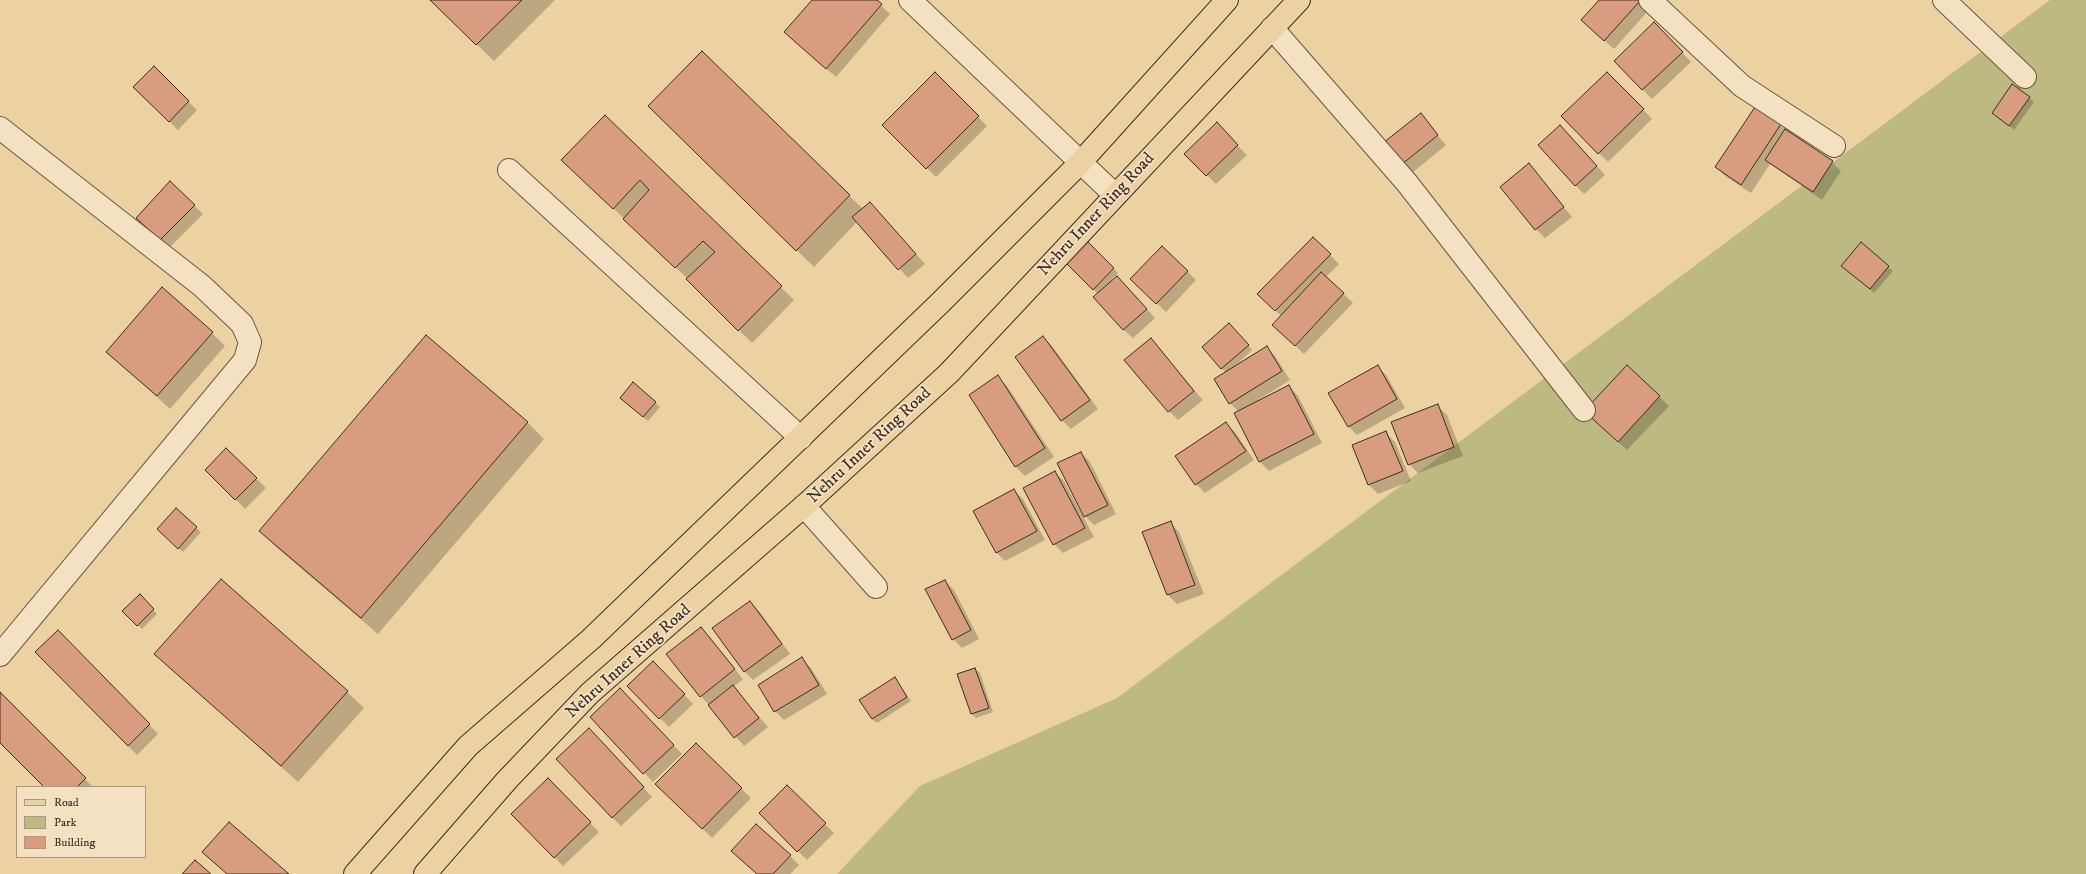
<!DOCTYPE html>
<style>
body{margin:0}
#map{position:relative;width:2086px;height:874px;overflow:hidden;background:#ecd1a1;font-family:"IM FELL DW Pica",serif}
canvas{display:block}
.legend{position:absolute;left:16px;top:786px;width:130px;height:72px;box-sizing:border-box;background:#f3e1c2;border:1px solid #a99984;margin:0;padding:5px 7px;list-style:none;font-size:12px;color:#3b2e26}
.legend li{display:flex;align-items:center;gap:8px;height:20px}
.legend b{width:20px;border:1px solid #a99984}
</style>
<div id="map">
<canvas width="2086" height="874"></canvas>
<ul class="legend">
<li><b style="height:5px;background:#ecd1a1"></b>Road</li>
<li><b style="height:11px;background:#bdba81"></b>Park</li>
<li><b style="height:11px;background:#d89d7e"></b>Building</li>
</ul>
</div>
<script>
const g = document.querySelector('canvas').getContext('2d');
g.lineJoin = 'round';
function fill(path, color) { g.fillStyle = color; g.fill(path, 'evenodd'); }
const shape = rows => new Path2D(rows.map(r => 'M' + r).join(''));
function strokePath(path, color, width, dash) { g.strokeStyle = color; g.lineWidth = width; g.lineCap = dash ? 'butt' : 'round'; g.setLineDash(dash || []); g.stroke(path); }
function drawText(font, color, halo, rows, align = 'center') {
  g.font = font + ' "IM FELL DW Pica",serif'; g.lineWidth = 3.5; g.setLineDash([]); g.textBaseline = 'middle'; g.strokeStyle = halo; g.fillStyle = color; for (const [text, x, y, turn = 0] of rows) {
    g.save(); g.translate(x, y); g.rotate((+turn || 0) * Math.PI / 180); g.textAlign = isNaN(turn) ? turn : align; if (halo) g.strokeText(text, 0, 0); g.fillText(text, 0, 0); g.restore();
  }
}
fill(shape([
 [2050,0,2086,0,2086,874,837,874,920,786,1117,698]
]), '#bdba81');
fill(shape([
 [431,0,555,0,494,61],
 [813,0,875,0,890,14,836,77,794,41],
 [1600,0,1636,0,1648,11,1614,49,1591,29],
 [1663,32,1691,62,1652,99,1615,61],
 [702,53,863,209,870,203,925,264,908,278,857,222,814,267,666,123],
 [154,68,197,110,178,130,143,96],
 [1607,73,1652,119,1608,162,1562,116],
 [935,74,987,126,936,177,884,125],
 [2012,86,2034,102,2014,130,1993,113],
 [1755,108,1832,162,1841,171,1822,200,1770,164,1751,193,1725,176,1716,167],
 [1420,115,1446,145,1411,174,1402,165],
 [605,116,794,300,752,343,689,280,576,173],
 [1216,124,1247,155,1216,184,1186,154],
 [1569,135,1605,175,1584,194,1575,185],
 [1529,165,1572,217,1545,238,1536,229],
 [170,183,203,214,169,248,146,227],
 [1313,238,1339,264,1326,277,1353,303,1304,354,1282,333,1281,316,1259,294],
 [1088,243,1118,273,1107,285,1126,286,1155,318,1133,338,1124,330,1098,294,1067,263],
 [1861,244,1893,271,1874,293,1847,270],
 [1162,247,1196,280,1166,312,1141,288],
 [1233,328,1252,350,1233,368,1266,347,1275,356,1290,380,1258,400,1259,402,1289,386,1298,396,1322,443,1269,471,1260,462,1239,412,1230,403,1226,373,1203,348],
 [212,333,225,346,170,409,107,351],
 [426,336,528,423,544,439,378,634,276,547,260,531],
 [1043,337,1052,346,1098,409,1071,429,1062,420],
 [1151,340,1203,400,1178,420,1169,411],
 [1377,366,1386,375,1405,408,1357,435,1348,426],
 [1627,366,1669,406,1627,450,1594,420],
 [998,377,1007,386,1054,457,1025,476,1016,467,970,395],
 [633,383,660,407,648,421,626,402],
 [1437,406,1447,415,1463,456,1418,473,1409,464],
 [1226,423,1235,432,1254,460,1205,493,1196,484],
 [1386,433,1395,442,1411,481,1378,494,1369,485,1353,446],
 [227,450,266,488,245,509,207,470],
 [1081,453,1090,462,1116,514,1094,525,1085,516],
 [1055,472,1064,481,1094,537,1063,553,1054,544],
 [1014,490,1023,499,1045,540,1005,561,996,552],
 [176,510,201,532,183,552,162,534],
 [1170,523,1179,532,1204,594,1177,604,1168,595,1144,533],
 [945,581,954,590,979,639,962,648,953,639],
 [140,596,157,614,142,629,123,611],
 [750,602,759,611,790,654,753,680,744,671],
 [701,628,743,679,733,687,768,727,744,746,701,696],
 [58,631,158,734,137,755,36,652],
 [155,654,347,692,364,708,298,782],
 [802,659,811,668,827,694,784,720,775,711],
 [653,662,693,704,669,727,628,686],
 [975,669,980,673,993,712,976,718,972,714],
 [895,678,911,701,877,723,872,719],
 [0,694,93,787,46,787,0,741],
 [629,699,682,754,653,782,591,717],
 [598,739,652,797,621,826,612,817],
 [696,744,751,798,712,838,657,784],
 [548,780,599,832,563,866,512,814],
 [787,786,834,833,807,860,760,813],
 [790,856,799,865,790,874,757,874]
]), '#0003');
const building = shape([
 [430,0,522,0,476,45,430,0],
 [812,0,877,0,882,4,826,69,784,32,812,0],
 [1599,0,1638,0,1639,2,1604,41,1581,20,1599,0],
 [1654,22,1683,52,1642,90,1614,61,1654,22],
 [702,51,850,195,796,251,648,106,702,51],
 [154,66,189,101,169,122,133,87,154,66],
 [935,72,979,116,926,169,882,125,935,72],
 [1607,72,1644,109,1598,154,1561,116,1607,72],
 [2012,84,2030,97,2009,126,1992,113,2012,84],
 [1755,107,1781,124,1741,185,1715,167,1755,107],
 [1421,113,1438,135,1401,165,1383,143,1421,113],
 [605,115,782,286,738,331,686,279,715,252,703,241,675,268,623,219,649,190,640,180,613,209,561,160,605,115],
 [1217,122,1238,145,1206,176,1184,154,1217,122],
 [1560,125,1597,166,1575,186,1538,145,1560,125],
 [1785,129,1833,161,1813,192,1765,160,1785,129],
 [1529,163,1564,207,1535,230,1500,187,1529,163],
 [170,181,195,205,160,240,136,218,170,181],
 [870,202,916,254,898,270,852,217,870,202],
 [1313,237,1331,254,1275,311,1257,294,1313,237],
 [1088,242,1114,268,1093,290,1066,263,1088,242],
 [1861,242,1889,266,1870,289,1841,266,1861,242],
 [1162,246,1188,271,1156,304,1130,279,1162,246],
 [1321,272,1344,293,1295,346,1272,325,1321,272],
 [1117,276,1147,309,1123,330,1093,297,1117,276],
 [162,287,213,332,157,396,106,352,162,287],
 [1229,323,1249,345,1221,369,1202,347,1229,323],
 [426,335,528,422,361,618,259,531,426,335],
 [1043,336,1090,400,1061,421,1015,357,1043,336],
 [1151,338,1194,391,1168,412,1124,360,1151,338],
 [1267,346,1282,371,1229,404,1214,379,1267,346],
 [1378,365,1397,399,1348,427,1328,393,1378,365],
 [1627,365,1660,396,1618,442,1584,411,1627,365],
 [998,375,1045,448,1015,467,969,395,998,375],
 [633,382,656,402,643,417,620,398,633,382],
 [1289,385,1314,434,1259,462,1234,413,1289,385],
 [1438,404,1454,447,1408,465,1391,422,1438,404],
 [1226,422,1246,451,1195,485,1175,456,1226,422],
 [1386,431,1403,471,1368,485,1352,445,1386,431],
 [226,448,257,478,235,500,205,470,226,448],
 [1081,452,1108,505,1084,517,1057,463,1081,452],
 [1055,471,1085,528,1053,545,1023,488,1055,471],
 [1014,489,1037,531,996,553,973,511,1014,489],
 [176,508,197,527,178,549,157,529,176,508],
 [1171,521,1195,585,1167,595,1142,532,1171,521],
 [221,579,348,691,281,766,154,654,221,579],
 [945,580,971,630,952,640,925,589,945,580],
 [140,594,154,609,137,626,122,611,140,594],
 [750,601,782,644,744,672,712,628,750,601],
 [701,627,735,669,700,697,666,654,701,627],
 [58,630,150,724,128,746,35,652,58,630],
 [802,657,819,685,774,712,758,685,802,657],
 [653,661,685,694,659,719,627,686,653,661],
 [975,668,989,708,971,714,957,674,975,668],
 [895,677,907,697,872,719,859,700,895,677],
 [733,685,759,718,734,738,708,705,733,685],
 [620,688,674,745,643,774,590,717,620,688],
 [0,692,86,778,77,787,44,787,0,743,0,692],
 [589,728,644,787,612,818,556,759,589,728],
 [696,743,742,788,702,829,655,784,696,743],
 [548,778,591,822,554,858,511,814,548,778],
 [787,785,826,823,797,852,759,813,787,785],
 [229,822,289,874,227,874,202,852,229,822],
 [756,824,791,855,773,874,757,874,731,851,756,824],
 [195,860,211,874,182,874,195,860]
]);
fill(building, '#d89d7e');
strokePath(building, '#3b2e26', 1);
const minor = shape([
 [910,0,1115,195],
 [1650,0,1742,86,1834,146],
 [1944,0,2025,77],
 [1272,28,1407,183,1584,410],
 [0,128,202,286,242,324,250,342,245,360,0,655],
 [509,170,801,438],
 [804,506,876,587]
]);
const primary = shape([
 [355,874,468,746,591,639,940,303,1080,163,1227,0],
 [425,874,507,780,590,693,804,506,949,373,1299,0]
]);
strokePath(minor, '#675745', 24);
strokePath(primary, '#3b2e26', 24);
strokePath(minor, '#f3e1c2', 22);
strokePath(primary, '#ecd1a1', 22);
drawText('17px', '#3b2e26', '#f3e1c2', [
 ["Nehru Inner Ring Road",1097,215,-47],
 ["Nehru Inner Ring Road",870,446,-43],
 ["Nehru Inner Ring Road",629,662,-42]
]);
</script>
